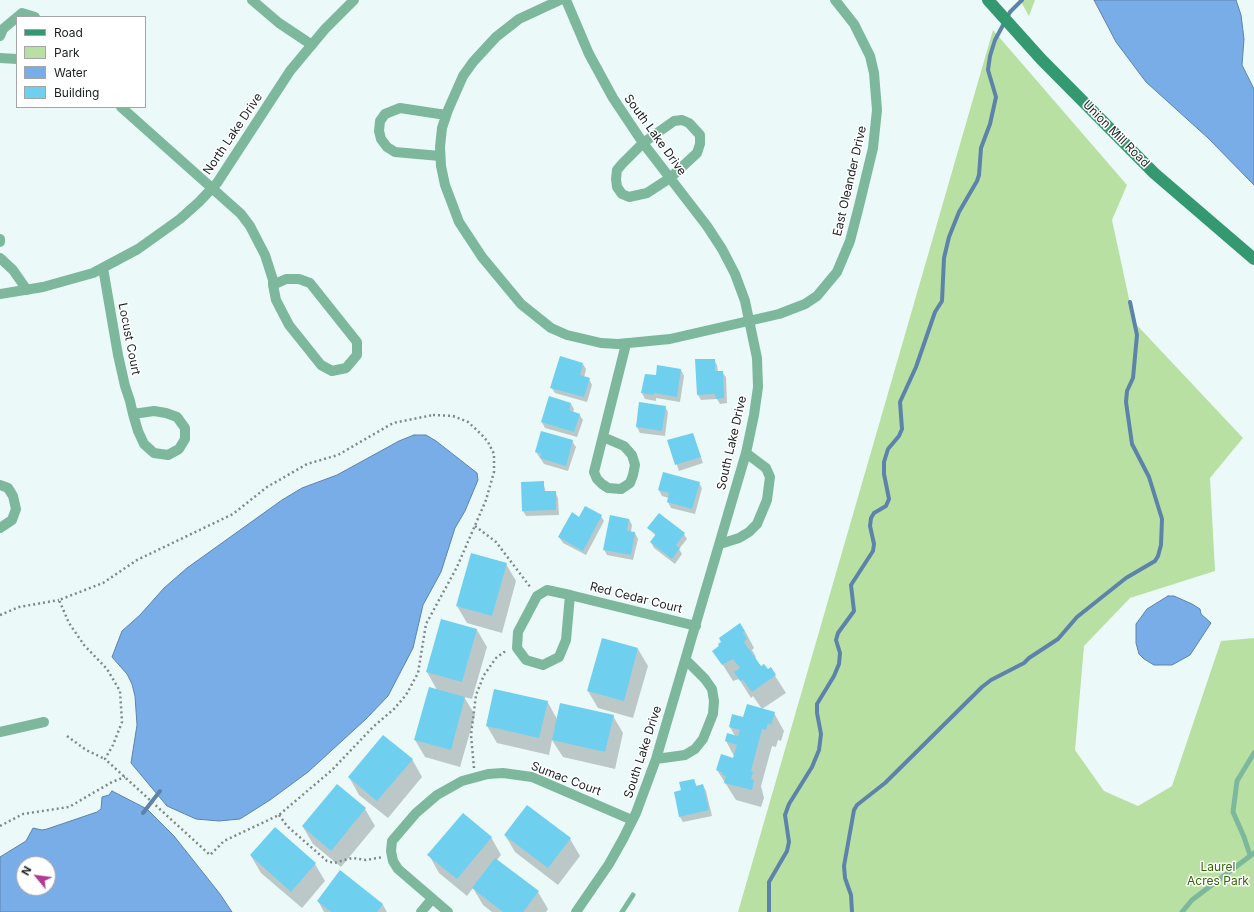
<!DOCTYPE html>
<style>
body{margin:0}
#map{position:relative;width:1254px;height:912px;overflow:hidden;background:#ebfaf9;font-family:Inter,sans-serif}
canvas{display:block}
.legend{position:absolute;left:16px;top:16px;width:130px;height:92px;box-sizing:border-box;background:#fff;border:1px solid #a4a6a6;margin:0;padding:5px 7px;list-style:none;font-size:12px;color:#1b2020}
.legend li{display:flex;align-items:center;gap:8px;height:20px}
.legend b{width:20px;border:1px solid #a4a6a6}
.north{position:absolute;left:16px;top:856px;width:40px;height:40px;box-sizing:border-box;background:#fff;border:1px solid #a4a6a6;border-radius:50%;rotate:299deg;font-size:11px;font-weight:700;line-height:16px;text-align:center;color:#1b2020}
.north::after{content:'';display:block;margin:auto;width:14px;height:18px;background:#b03b93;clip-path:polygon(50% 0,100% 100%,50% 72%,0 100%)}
</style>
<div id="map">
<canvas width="1254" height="912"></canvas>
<ul class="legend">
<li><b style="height:5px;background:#349871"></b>Road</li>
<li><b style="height:11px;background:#b9e0a3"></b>Park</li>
<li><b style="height:11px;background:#79ade7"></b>Water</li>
<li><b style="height:11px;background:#6ecfef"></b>Building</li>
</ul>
<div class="north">N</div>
</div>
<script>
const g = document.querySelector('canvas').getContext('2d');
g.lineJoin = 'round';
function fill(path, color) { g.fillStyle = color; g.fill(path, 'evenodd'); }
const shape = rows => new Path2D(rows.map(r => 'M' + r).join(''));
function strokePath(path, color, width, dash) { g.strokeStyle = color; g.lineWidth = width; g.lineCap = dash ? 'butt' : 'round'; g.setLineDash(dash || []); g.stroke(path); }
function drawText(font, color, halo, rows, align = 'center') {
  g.font = font + ' Inter,sans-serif'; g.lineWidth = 3; g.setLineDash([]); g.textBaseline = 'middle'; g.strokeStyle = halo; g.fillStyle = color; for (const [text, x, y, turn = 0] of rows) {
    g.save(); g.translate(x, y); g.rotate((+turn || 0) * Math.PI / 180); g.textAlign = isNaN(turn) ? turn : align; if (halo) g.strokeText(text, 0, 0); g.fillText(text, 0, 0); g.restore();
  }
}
fill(shape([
 [1020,0,1035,0,1029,16],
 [993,30,1127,185,1112,220,1134,322,1243,438,1210,478,1215,571,1130,598,1084,646,1075,750,1104,791,1138,806,1172,786,1221,641,1254,638,1254,912,738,912]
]), '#b9e0a3');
const water = shape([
 [1094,0,1236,0,1241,15,1244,39,1242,65,1254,89,1254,185,1208,138,1146,82,1116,42,1094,0],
 [414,435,426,435,436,441,477,473,478,480,465,511,455,528,441,572,423,605,413,648,388,696,366,719,308,772,270,800,240,819,219,821,196,819,167,806,131,763,137,725,135,696,132,684,127,674,112,657,122,631,140,615,164,588,187,568,282,500,302,488,337,475,399,441,414,435],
 [1168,596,1174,596,1192,604,1200,609,1201,614,1211,623,1190,655,1172,665,1154,665,1144,659,1139,654,1136,643,1136,624,1147,609,1168,596],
 [112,791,147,809,174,836,220,894,232,912,0,912,0,857,26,841,33,828,42,830,47,829,97,812,101,809,102,797,109,795,112,791],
 [24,864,48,864,48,888,24,888,24,864]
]);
fill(water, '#79ade7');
strokePath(water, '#5d83ab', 1);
fill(shape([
 [714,360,717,365,718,372,722,372,726,377,727,403,720,404,717,399,701,400,698,395],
 [583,364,586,369,584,378,589,379,592,385,587,402,555,393,551,387],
 [681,370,684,376,680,402,656,398,656,401,645,399,642,393,656,377],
 [640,403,665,407,668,412,665,436,640,433,637,427],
 [571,404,574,409,573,412,579,414,583,420,577,437,545,428,542,422],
 [693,434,703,463,679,471,669,441],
 [572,441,576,447,568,471,544,464,536,452],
 [543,482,546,492,555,492,558,498,559,515,526,516,523,511],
 [699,483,702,488,695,514,671,508,668,502,669,498,662,496,659,490],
 [601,516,604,521,586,555,563,543,559,537,580,518],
 [629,519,632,525,631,532,635,533,638,539,633,560,607,555,604,549],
 [648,528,684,534,687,539,679,549,682,554,675,564,654,548,651,542,656,536],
 [506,564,516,581,502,633,467,623,457,606],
 [477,630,487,647,472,699,464,697,475,715,460,767,425,757,415,740,437,690,427,672],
 [745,631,754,648,752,650,756,657,755,658,761,667,768,670,770,668,786,693,762,709,753,696,751,698,739,679,733,681,714,651,722,642],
 [638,649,648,666,633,718,598,708,588,691],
 [547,701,557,719,613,716,623,733,615,769,563,757,552,740,549,755,497,743,487,726],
 [774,713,784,731,781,741,778,740,776,747,772,746,761,786,764,798,761,807,736,800,717,770,734,759,734,756,726,741,735,736,730,727,744,719],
 [412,759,422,777,388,818,359,795,349,777],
 [694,780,697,787,703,785,706,791,712,816,683,822,680,817,682,791],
 [365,809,375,826,341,867,313,844,303,827],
 [505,835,570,839,580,856,558,885,515,852],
 [491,837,501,855,497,860,538,892,548,909,546,912,492,912,483,905,473,888,467,896,439,873,429,855],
 [251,856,315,864,325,881,302,908,261,873],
 [340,872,383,905,387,912,324,912,318,901]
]), '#0003');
strokePath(shape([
 [143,813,160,791],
 [769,912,769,882,787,851,789,842,785,815,789,804,812,767,819,750,821,734,817,713,817,704,834,676,839,664,840,653,836,640,838,633,854,611,851,585,873,551,874,544,870,526,871,518,874,513,886,506,889,499,884,474,884,462,888,449,899,436,902,429,900,402,916,367,935,312,942,301,944,258,949,237,959,212,977,181,979,175,981,148,990,124,996,97,988,70,990,56,995,40,1010,12,1022,0],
 [852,912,851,895,845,878,844,866,854,810,857,805,885,783,982,687,991,680,1024,663,1029,658,1058,639,1077,617,1126,578,1155,561,1158,556,1161,545,1162,519,1149,477,1132,444,1126,402,1127,391,1133,378,1137,335,1130,302]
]), '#5d83ab', 4);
fill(shape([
 [560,356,583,363,580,375,590,378,584,397,550,388],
 [695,359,715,359,715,371,723,371,724,398,716,399,715,394,697,395],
 [657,365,681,369,677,397,654,393,653,395,641,393,645,374,656,375],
 [549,396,571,403,569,410,580,414,574,432,541,422],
 [639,402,666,406,662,431,636,427],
 [541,431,573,440,566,466,540,458,541,454,535,452],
 [693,433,701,457,675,465,667,440],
 [663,472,700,482,692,509,667,502,669,493,658,490],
 [544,481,544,491,556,491,556,510,522,511,521,482],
 [585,506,602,515,583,551,558,537,572,512,579,517],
 [659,513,685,533,676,545,680,548,672,559,650,542,656,534,647,528],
 [610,515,629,519,627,531,635,532,631,555,603,550],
 [471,553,507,563,492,616,456,606],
 [441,619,477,629,462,682,426,672],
 [740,623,745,631,743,633,747,639,744,642,761,666,764,664,768,669,771,667,776,675,752,692,743,680,740,681,734,672,740,668,733,659,722,665,712,651,719,646,718,644,721,642,719,638],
 [602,638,638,648,624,701,587,691],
 [429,687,465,697,451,750,414,740],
 [494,689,548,701,539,738,486,726],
 [560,703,614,715,605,752,552,740],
 [747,704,775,712,771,725,768,723,766,730,762,729,751,771,753,772,751,779,754,780,752,790,724,783,726,776,722,775,723,773,716,770,721,754,733,758,737,745,725,741,727,733,738,736,740,730,729,727,732,714,743,717],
 [383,735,413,759,377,801,348,777],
 [694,779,696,786,703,784,709,810,679,817,674,792,681,790,679,782],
 [337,784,366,808,331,851,302,826],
 [527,805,571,838,548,868,504,835],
 [463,813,492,837,457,879,427,855],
 [275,827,316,863,291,892,250,855],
 [495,858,539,891,523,912,503,912,472,888],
 [340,870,383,904,377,912,331,912,317,901]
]), '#6ecfef');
strokePath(shape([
 [433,415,453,416,468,422,481,434,488,442,494,454,494,472,486,500,457,567,426,624,418,673,406,695,394,709,373,727,332,770,279,815,224,841,210,855,105,759,113,745,122,722,120,691,107,669,84,645,69,623,59,600,103,583,137,560,233,514,267,487,307,464,338,455,393,423,433,415],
 [475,526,496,542,531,588],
 [0,615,19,607,59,600],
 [67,736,86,750,105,759],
 [474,768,471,735,476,695,484,675,496,658,507,650],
 [279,815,287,826,327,861,334,863,352,858,366,860,383,857],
 [0,826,23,814,69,807,112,782,125,777]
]), '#808989', 2.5, [2, 3]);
strokePath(shape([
 [1250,855,1244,837,1233,812,1237,781,1254,753],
 [622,912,633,895],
 [1182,912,1192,900,1254,853]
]), '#7db89d', 5);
strokePath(shape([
 [252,0,279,23,312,45],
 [560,0,519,19,496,37,473,62,463,76,448,110,442,128,440,147,441,166,445,185,459,222,482,257,521,304,551,328,567,335,601,343,618,344,670,339,779,314,805,304,817,296,837,272,850,241,859,206,873,148,877,110,874,73,870,56,854,24,835,0],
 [566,0,589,54,613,98,643,143,707,226,722,249,735,274,745,301,757,358,758,387,754,415,746,453,656,759,636,813,623,839,609,864,576,912],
 [0,36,3,29,22,13,35,17],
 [0,58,17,59],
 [121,107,241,214,250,226,265,255,273,280,273,285,276,300,289,325,321,365,332,371,346,368,357,355,357,342,310,283,299,279,286,279,273,285],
 [682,120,689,123,700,135,700,144,697,153,670,178,647,193,629,197,622,194,617,187,616,179,617,170,622,164,643,143,674,121,682,120],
 [440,156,395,152,387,147,381,139,379,131,380,121,385,114,400,108,446,115],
 [0,239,0,242],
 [0,258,13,270,27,290],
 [103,268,118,355,125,386,130,401,133,414,138,431,144,444,154,453,168,455,179,449,185,439,185,428,177,417,166,413,154,411,133,414],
 [0,294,43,287,93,273,138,249,180,219,199,202,217,183,290,71,325,29,354,0],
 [603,437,624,446,632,455,635,465,633,475,630,483,621,489,608,488,602,484,597,479,594,472,626,344],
 [0,485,8,488,13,496,16,509,12,520,0,528],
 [720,544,739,538,749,532,757,524,767,500,770,477,766,468,746,453],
 [547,590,570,595,566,640,559,657,543,665,526,660,517,648,518,632,537,596,547,590],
 [570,595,696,626],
 [0,732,44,722],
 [656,759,685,755,695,749,703,739,713,714,714,701,712,689,705,679,686,660],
 [421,912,432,899],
 [448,912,398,869,393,861,391,851,392,841,416,813,437,795,462,781,488,774,503,773,532,777,632,820]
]), '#7db89d', 10);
strokePath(shape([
 [988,0,1041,59,1154,173,1254,259]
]), '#349871', 12);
drawText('12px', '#1b2020', '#fff', [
 ["North Lake Drive",233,134,-56],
 ["Union Mill Road",1116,134,45],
 ["South Lake Drive",655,135,54],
 ["East Oleander Drive",850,181,-77],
 ["Locust Court",129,339,79],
 ["South Lake Drive",732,443,-77],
 ["Red Cedar Court",636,598,14],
 ["South Lake Drive",643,752,-72],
 ["Sumac Court",566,779,21]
]);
drawText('12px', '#346602', '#fff', [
 ["Laurel",1218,867],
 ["Acres Park",1218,881]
]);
</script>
